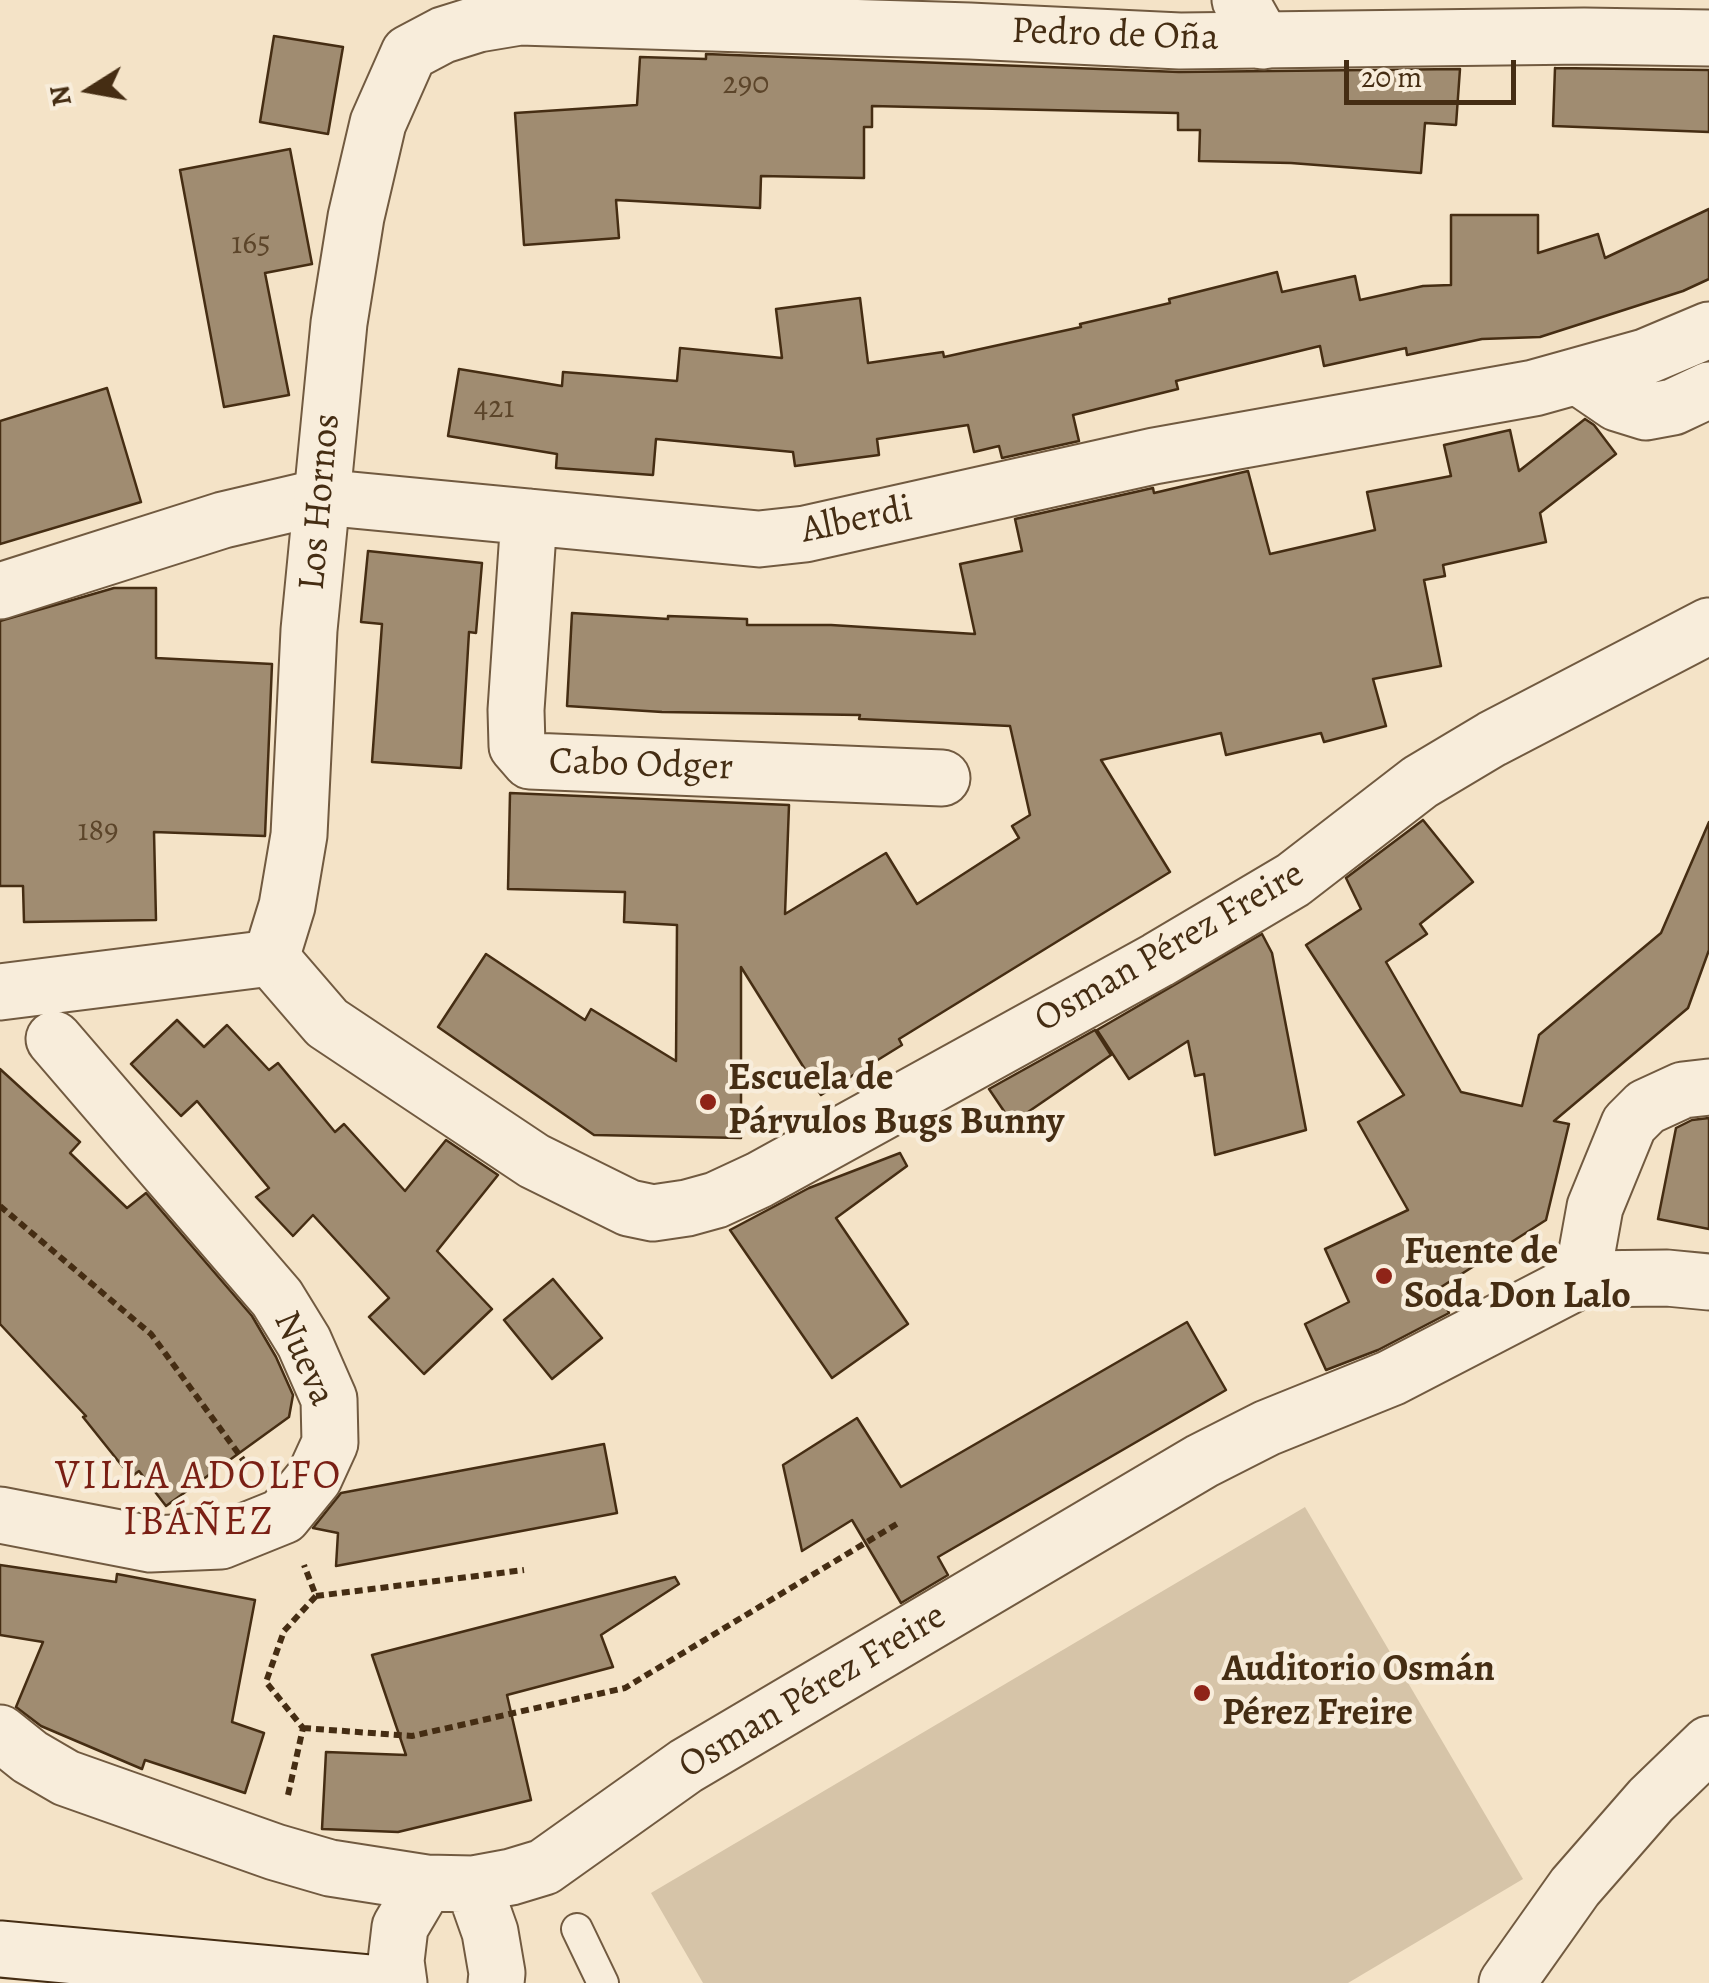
<!DOCTYPE html>
<meta charset="utf-8">
<style>
body{margin:0}
#map{position:relative;width:1709px;height:1983px;overflow:hidden;background:#f4e3c7;font-family:Alegreya,serif}
canvas{display:block}
.north{position:absolute;left:40px;top:40px;width:100px;height:100px;-webkit-text-stroke:8px #f8eddb;paint-order:stroke;rotate:259deg;font-size:28px;font-weight:700;line-height:40px;text-align:center;color:#452d13}
.north::after{content:'';display:block;margin:auto;width:35px;height:45px;background:#452d13;clip-path:polygon(50% 0,100% 100%,50% 72%,0 100%)}
.scale{position:absolute;left:1344px;top:60px;width:172px;height:45px;box-sizing:border-box;border:5px solid #452d13;border-top:0;padding-left:12px;font-size:30px;line-height:35px;white-space:nowrap;color:#452d13;-webkit-text-stroke:8px #f8eddb;paint-order:stroke}
</style>
<div id="map">
<canvas width="1709" height="1983"></canvas>
<div class="north">N</div>
<div class="scale">20 m</div>
</div>
<script>
const g = document.querySelector('canvas').getContext('2d');
g.lineJoin = 'round';
function fill(path, color) { g.fillStyle = color; g.fill(path, 'evenodd'); }
const shape = rows => new Path2D(rows.map(r => 'M' + r).join(''));
function strokePath(path, color, width, dash) { g.strokeStyle = color; g.lineWidth = width; g.lineCap = dash ? 'butt' : 'round'; g.setLineDash(dash || []); g.stroke(path); }
function drawText(font, color, halo, rows, align = 'center') {
  g.font = font + ' Alegreya,serif'; g.lineWidth = 9; g.setLineDash([]); g.textBaseline = 'middle'; g.strokeStyle = halo; g.fillStyle = color; for (const [text, x, y, turn = 0] of rows) {
    g.save(); g.translate(x, y); g.rotate((+turn || 0) * Math.PI / 180); g.textAlign = isNaN(turn) ? turn : align; if (halo) g.strokeText(text, 0, 0); g.fillText(text, 0, 0); g.restore();
  }
}
fill(shape([
 [1305,1507,1523,1879,1348,1983,703,1983,651,1893]
]), '#d6c4a8');
const building = shape([
 [274,36,343,47,328,134,260,122,274,36],
 [706,54,1179,72,1460,69,1456,125,1425,123,1421,173,1291,163,1199,161,1200,130,1178,130,1178,113,872,106,872,127,864,127,864,178,761,176,760,208,616,200,619,238,524,245,515,113,637,105,640,57,706,59,706,54],
 [1555,68,1709,70,1709,132,1553,126,1555,68],
 [290,149,312,264,265,273,289,395,224,407,180,170,290,149],
 [1709,209,1709,279,1683,291,1540,337,1482,339,1407,355,1406,348,1324,366,1320,346,1176,381,1178,389,1073,415,1079,441,1002,458,999,446,974,452,968,425,877,439,879,455,795,466,793,452,656,439,653,475,556,468,557,454,448,436,459,369,562,386,563,372,677,381,680,348,782,358,776,309,860,298,868,363,943,352,944,357,1081,327,1080,324,1170,303,1169,299,1277,272,1282,292,1355,276,1360,300,1423,286,1451,285,1451,215,1538,215,1538,253,1598,234,1605,258,1709,209],
 [107,388,141,502,0,544,0,421,107,388],
 [1585,419,1594,425,1616,454,1540,513,1546,542,1443,565,1445,576,1424,580,1441,666,1373,679,1386,726,1324,742,1321,733,1226,755,1221,733,1101,760,1170,872,899,1039,902,1045,821,1095,741,967,741,1138,594,1135,438,1027,486,954,585,1020,591,1009,676,1061,677,925,624,922,625,892,508,889,510,793,789,805,785,914,886,853,917,904,1019,838,1012,826,1030,815,1010,726,859,719,860,715,662,712,567,706,572,613,668,619,668,616,747,619,747,625,831,625,975,634,960,564,1022,551,1015,519,1153,488,1154,493,1248,471,1270,554,1375,530,1367,492,1451,476,1444,445,1510,430,1519,471,1585,419],
 [368,551,482,563,476,633,469,632,461,768,372,762,382,624,361,622,368,551],
 [114,588,156,588,156,658,272,664,265,836,154,832,156,920,24,922,23,886,0,886,0,621,114,588],
 [1423,820,1473,882,1420,924,1427,934,1386,962,1461,1092,1522,1106,1539,1035,1661,933,1709,822,1709,950,1688,1008,1554,1121,1569,1124,1546,1220,1438,1289,1449,1313,1378,1350,1326,1370,1305,1324,1349,1302,1325,1249,1408,1210,1358,1122,1404,1095,1306,945,1361,909,1346,878,1423,820],
 [1262,934,1272,953,1306,1130,1215,1155,1204,1074,1195,1076,1188,1041,1129,1079,1097,1030,1262,934],
 [177,1020,204,1047,227,1025,269,1070,278,1063,335,1132,344,1124,405,1191,446,1140,498,1175,437,1251,492,1309,424,1374,369,1317,389,1298,313,1215,293,1236,256,1197,269,1188,197,1101,181,1116,131,1064,177,1020],
 [1095,1030,1111,1055,1012,1123,989,1089,1095,1030],
 [0,1069,80,1142,70,1153,127,1208,146,1193,252,1316,276,1357,293,1395,289,1417,166,1506,139,1471,131,1477,83,1417,86,1416,0,1324,0,1069],
 [1709,1118,1709,1229,1658,1219,1676,1128,1692,1120,1709,1118],
 [900,1153,907,1166,836,1218,908,1324,832,1378,730,1230,809,1188,900,1153],
 [553,1279,602,1338,552,1379,504,1320,553,1279],
 [1187,1322,1226,1390,938,1557,948,1575,901,1603,852,1520,802,1551,783,1465,857,1418,901,1487,1187,1322],
 [604,1444,617,1513,336,1566,338,1533,313,1528,341,1493,604,1444],
 [0,1565,116,1582,117,1574,255,1600,232,1722,264,1733,245,1793,145,1760,142,1769,41,1726,16,1707,43,1642,0,1635,0,1565],
 [675,1577,679,1584,601,1635,613,1667,507,1695,531,1800,398,1832,322,1829,326,1752,406,1755,372,1655,675,1577]
]);
fill(building, '#a08c71');
strokePath(building, '#452d13', 2.5);
const service = shape([
 [577,1929,603,1983]
]);
const minor = shape([
 [1240,0,1263,41],
 [1579,377,1617,403,1646,412,1673,407,1709,390],
 [529,517,516,710,517,746,530,761,942,778],
 [0,591,223,520,321,497,759,539,805,534,1154,456,1534,388,1645,357,1709,330],
 [271,958,327,1023,534,1161,629,1208,653,1213,687,1208,716,1200,759,1180,1158,960,1293,880,1420,782,1492,739,1709,626],
 [1582,1279,1595,1207,1629,1124,1646,1107,1683,1090,1709,1087],
 [0,1515,150,1544,221,1541,283,1516,314,1478,330,1443,329,1399,304,1342,277,1298,54,1039],
 [0,1733,30,1757,66,1778,275,1852,330,1868,426,1883,473,1884,511,1877,544,1867,686,1766,1202,1461,1267,1428,1391,1378,1582,1279,1667,1278,1709,1282],
 [473,1884,490,1932,497,1973,496,1983],
 [399,1983,396,1961,400,1927,426,1883],
 [1507,1983,1575,1887,1651,1800,1709,1744]
]);
const tertiary = shape([
 [0,992,271,958,287,906,299,835,309,630,339,323,356,217,378,123,409,53,443,35,478,24,520,17,970,31,1180,41,1584,36,1709,38]
]);
const secondary = shape([
 [0,1949,369,1983]
]);
strokePath(service, '#715a40', 34);
strokePath(minor, '#715a40', 59);
strokePath(tertiary, '#715a40', 59);
strokePath(secondary, '#452d13', 59);
strokePath(shape([
 [0,1206,151,1334,249,1468],
 [316,1596,524,1570],
 [303,1728,412,1736,625,1688,900,1522],
 [288,1795,303,1728,266,1682,284,1631,316,1596,304,1565]
]), '#452d13', 6, [8, 5]);
strokePath(service, '#f8eddb', 30);
strokePath(minor, '#f8eddb', 55);
strokePath(tertiary, '#f8eddb', 55);
strokePath(secondary, '#f8eddb', 55);
for (const [x, y, r, color] of [
 [708,1102,10,"#8f2418"],
 [1384,1276,10,"#8f2418"],
 [1202,1693,10,"#8f2418"]
]) { const dot = new Path2D(); dot.arc(x, y, r, 0, 2 * Math.PI); g.fillStyle = color; g.fill(dot); strokePath(dot, '#f8eddb', 4); }
drawText('32px', '#5c452a', null, [
 ["290",746,85],
 ["165",251,245],
 ["421",494,409],
 ["189",98,832]
]);
drawText('38px', '#452d13', '#f8eddb', [
 ["Pedro de Oña",1115,36,2],
 ["Los Hornos",321,502,-85],
 ["Alberdi",857,521,-12],
 ["Cabo Odger",641,766,2],
 ["Osman Pérez Freire",1170,948,-30],
 ["Nueva",303,1359,66],
 ["Osman Pérez Freire",813,1692,-31]
]);
drawText('bold 38px', '#452d13', '#f8eddb', [
 ["Escuela de",728,1080],
 ["Párvulos Bugs Bunny",728,1124],
 ["Fuente de",1404,1254],
 ["Soda Don Lalo",1404,1298],
 ["Auditorio Osmán",1222,1671],
 ["Pérez Freire",1222,1715]
], 'left');
g.letterSpacing = '2.5px';
drawText('40px', '#7a1f14', '#f8eddb', [
 ["VILLA ADOLFO",199,1478],
 ["IBÁÑEZ",199,1524]
]);
g.letterSpacing = '0px';
</script>
